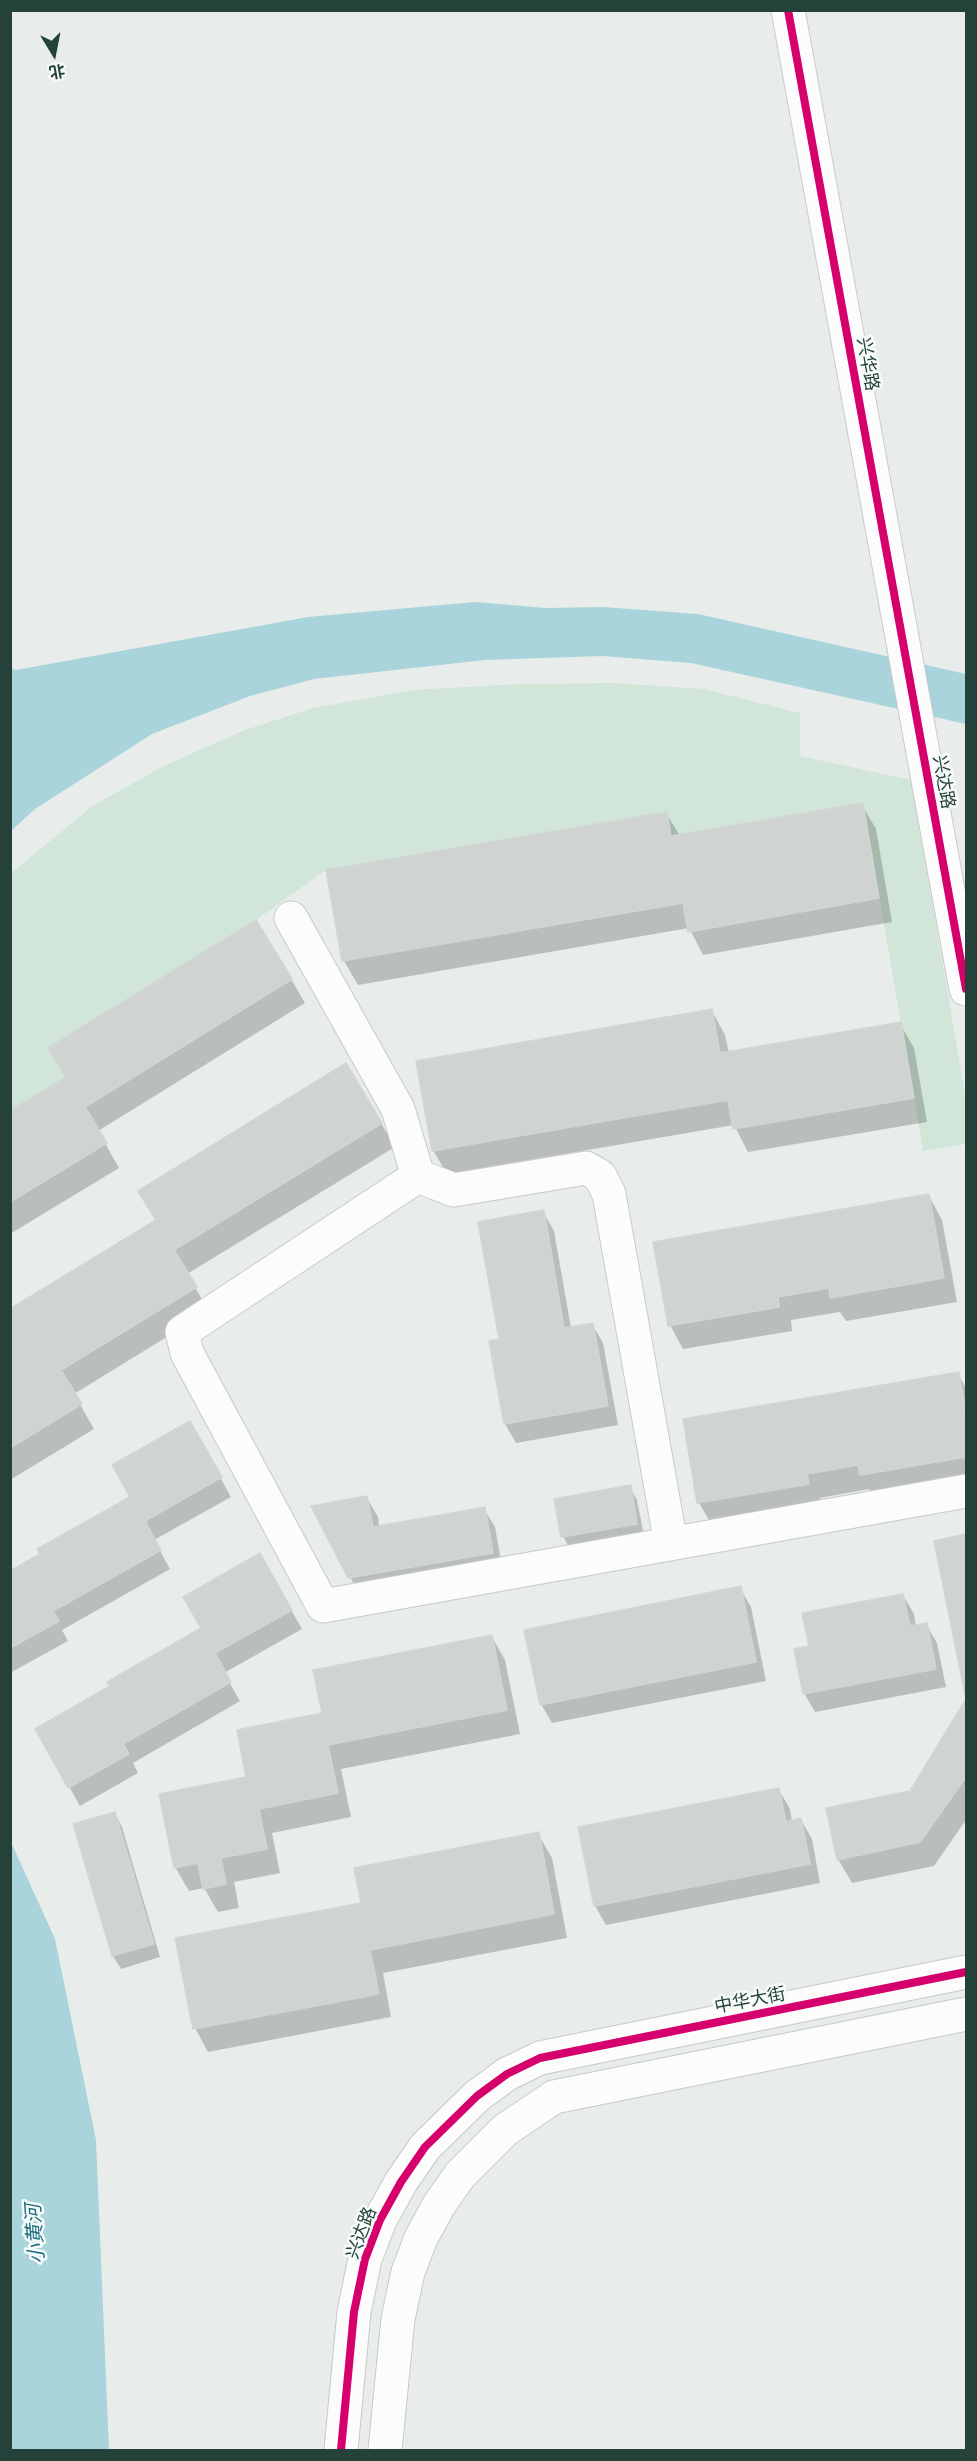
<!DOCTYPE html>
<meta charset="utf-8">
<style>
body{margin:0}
#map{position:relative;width:977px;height:2461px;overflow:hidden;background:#e8edeb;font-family:"Exo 2","Noto Sans SC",sans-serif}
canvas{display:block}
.frame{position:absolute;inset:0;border:12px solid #24423a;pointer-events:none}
.north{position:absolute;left:24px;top:24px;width:60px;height:60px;-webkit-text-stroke:4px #f7fbf9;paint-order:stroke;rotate:170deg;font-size:16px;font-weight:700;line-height:24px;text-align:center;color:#24423a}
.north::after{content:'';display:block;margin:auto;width:21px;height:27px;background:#24423a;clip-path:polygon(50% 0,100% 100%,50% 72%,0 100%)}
</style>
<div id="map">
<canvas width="977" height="2461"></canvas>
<div class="frame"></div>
<div class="north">北</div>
</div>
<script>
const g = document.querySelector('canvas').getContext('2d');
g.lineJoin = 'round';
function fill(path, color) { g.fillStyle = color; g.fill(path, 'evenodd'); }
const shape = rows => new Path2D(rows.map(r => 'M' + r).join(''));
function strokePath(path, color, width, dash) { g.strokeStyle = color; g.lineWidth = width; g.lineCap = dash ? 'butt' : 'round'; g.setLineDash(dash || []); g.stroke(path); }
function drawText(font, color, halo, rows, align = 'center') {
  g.font = font + ' "Exo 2","Noto Sans SC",sans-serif'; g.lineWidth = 5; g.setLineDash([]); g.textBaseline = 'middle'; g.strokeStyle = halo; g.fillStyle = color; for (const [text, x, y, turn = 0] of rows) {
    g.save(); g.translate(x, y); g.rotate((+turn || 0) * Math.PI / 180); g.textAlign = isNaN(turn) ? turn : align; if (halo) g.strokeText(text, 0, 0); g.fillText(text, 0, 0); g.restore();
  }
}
fill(shape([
 [614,683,704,689,800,713,800,756,911,780,966,1100,966,1144,923,1151,863,803,671,836,667,812,326,870,256,920,49,1047,66,1077,11,1111,11,873,94,805,162,767,242,731,313,708,413,690,519,684]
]), '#d1e6d8');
fill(shape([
 [475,602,546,608,603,607,698,614,966,674,966,724,691,663,602,656,485,660,314,679,250,696,152,734,35,809,11,831,11,668,16,670,308,617],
 [10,1840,55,1939,96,2140,109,2450,11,2450]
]), '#a9d4db');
fill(shape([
 [862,805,876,829,892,922,703,955,689,928,358,985,344,961,328,872,666,813,680,836],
 [291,979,305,1003,98,1131,119,1168,10,1234,10,1113,67,1078],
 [712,1011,725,1035,729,1053,900,1024,914,1048,927,1122,748,1152,734,1125,447,1174,433,1150],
 [381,1123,395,1147,187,1274,209,1311,74,1394,94,1429,10,1480,10,1311],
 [929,1196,942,1220,957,1302,846,1321,840,1312,791,1320,792,1331,683,1349,670,1325],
 [543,1212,554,1231,571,1328,592,1324,603,1343,618,1425,516,1443,505,1424,500,1341,480,1223],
 [958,1374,966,1388,966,1483,875,1499,869,1489,820,1498,822,1508,713,1527,699,1503],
 [190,1423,231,1497,154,1540,170,1569,62,1630,68,1641,10,1673,10,1572,133,1497],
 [630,1487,637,1500,644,1536,570,1549,563,1536],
 [367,1498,378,1517,379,1527,484,1509,495,1527,503,1572,361,1596,350,1577],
 [966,1536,966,1692,936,1542],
 [260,1555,302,1629,224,1673,240,1701,133,1763,138,1773,80,1806,37,1730,112,1687,203,1629],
 [740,1588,751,1607,766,1681,552,1723,541,1704],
 [903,1595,914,1614,916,1627,926,1624,937,1643,946,1687,815,1712,804,1693,810,1647],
 [492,1637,505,1660,520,1734,341,1769,351,1817,272,1833,280,1873,234,1882,239,1908,218,1912,204,1888,189,1891,175,1867,248,1778,324,1714],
 [966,1701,966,1820,934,1866,852,1883,838,1859,910,1792],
 [779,1790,790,1809,792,1822,801,1820,812,1839,820,1883,606,1925,595,1906,580,1828],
 [115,1814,122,1827,160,1957,121,1969,113,1956],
 [538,1834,552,1858,567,1938,383,1973,391,2017,208,2052,195,2028,363,1904]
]), '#0003');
const building = shape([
 [863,803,879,898,688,932,683,903,342,961,326,870,667,812,671,836,863,803],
 [256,920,292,979,85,1107,107,1143,10,1202,10,1111,66,1077,48,1048,256,920],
 [712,1009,720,1053,901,1022,914,1098,733,1129,728,1100,432,1151,416,1061,712,1009],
 [346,1063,382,1123,174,1250,197,1287,61,1370,82,1404,10,1448,10,1309,156,1220,138,1191,346,1063],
 [929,1194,944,1278,830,1298,829,1288,778,1297,779,1307,668,1326,653,1242,929,1194],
 [544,1210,564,1328,499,1339,478,1222,544,1210],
 [593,1323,608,1406,504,1424,489,1341,593,1323],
 [959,1372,966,1415,966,1457,860,1475,858,1465,807,1474,809,1484,697,1503,683,1419,959,1372],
 [190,1421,222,1477,145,1521,161,1550,53,1611,59,1621,10,1648,10,1571,40,1554,37,1549,130,1497,112,1465,190,1421],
 [631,1485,637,1524,561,1537,554,1499,631,1485],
 [367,1496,373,1527,485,1507,493,1553,348,1578,311,1506,367,1496],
 [966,1534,966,1777,920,1842,837,1860,826,1808,910,1791,966,1699,934,1541,966,1534],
 [260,1553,292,1610,215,1653,231,1682,123,1744,129,1754,68,1788,35,1729,110,1686,107,1682,201,1628,183,1597,260,1553],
 [741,1586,756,1662,540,1705,524,1630,741,1586],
 [903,1594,910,1626,927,1623,936,1669,803,1694,794,1649,809,1646,802,1613,903,1594],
 [492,1635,507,1710,328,1745,338,1793,259,1809,267,1849,221,1858,226,1884,203,1889,198,1863,174,1868,159,1794,246,1777,237,1730,322,1713,313,1670,492,1635],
 [779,1788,786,1822,801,1818,810,1864,594,1906,578,1827,779,1788],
 [115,1812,154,1944,112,1956,73,1824,115,1812],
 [539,1832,554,1914,370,1950,379,1994,193,2029,175,1938,361,1903,354,1868,539,1832]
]);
fill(building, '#cfd4d2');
strokePath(building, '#d1d6d4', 1.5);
const minor = shape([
 [788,10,966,989],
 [291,918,398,1109,418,1176],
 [418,1176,182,1332,187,1353,323,1606,966,1491],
 [418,1176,454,1190,586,1168,600,1176,609,1194,671,1544],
 [341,2450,354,2312,365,2259,380,2220,401,2182,425,2147,477,2096,507,2074,540,2058,966,1972],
 [385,2450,398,2319,408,2272,421,2238,439,2205,460,2175,505,2130,554,2097,966,2014]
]);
strokePath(minor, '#c5cac8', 35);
strokePath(minor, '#fcfcfc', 33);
strokePath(shape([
 [788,10,966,989],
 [341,2450,354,2312,365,2259,380,2220,401,2182,425,2147,477,2096,507,2074,540,2058,966,1972]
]), '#d6006c', 8);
drawText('18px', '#24423a', '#f7fbf9', [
 ["兴华路",868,364,80],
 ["兴达路",944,782,80],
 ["中华大街",750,2000,-11],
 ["兴达路",361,2233,-69]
]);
drawText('italic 20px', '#1c6f80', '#f7fbf9', [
 ["小黄河",35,2234,-94]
]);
</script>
